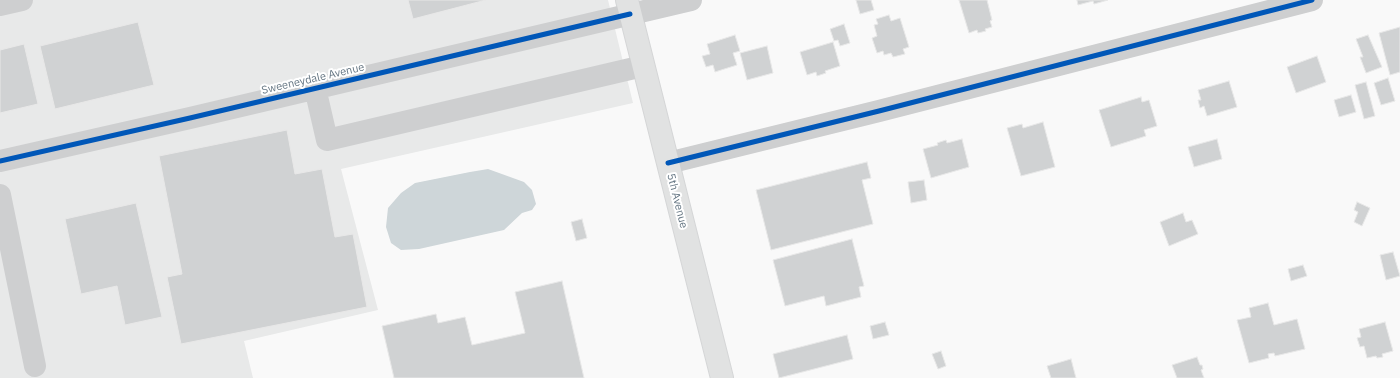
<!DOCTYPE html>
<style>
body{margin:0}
canvas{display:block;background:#f9f9f9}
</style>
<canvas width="1400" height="378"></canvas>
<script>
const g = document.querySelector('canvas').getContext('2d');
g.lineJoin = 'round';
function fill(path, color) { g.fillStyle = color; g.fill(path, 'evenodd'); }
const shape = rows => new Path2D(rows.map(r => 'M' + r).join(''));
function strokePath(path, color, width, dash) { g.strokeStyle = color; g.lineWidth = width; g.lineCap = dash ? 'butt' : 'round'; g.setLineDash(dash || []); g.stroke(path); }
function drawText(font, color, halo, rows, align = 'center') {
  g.font = font + ' "IBM Plex Sans",sans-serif'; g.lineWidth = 4; g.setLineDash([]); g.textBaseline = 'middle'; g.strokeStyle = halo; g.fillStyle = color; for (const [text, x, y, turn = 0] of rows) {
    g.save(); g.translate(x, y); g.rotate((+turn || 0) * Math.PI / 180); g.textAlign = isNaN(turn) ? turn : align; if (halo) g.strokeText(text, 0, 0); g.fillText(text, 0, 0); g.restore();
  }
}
fill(shape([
 [0,0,608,0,633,103,341,169,378,310,244,341,253,378,0,378]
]), '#e8e9e9');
fill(shape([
 [488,169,524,182,532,190,536,204,532,210,522,213,504,230,419,249,401,250,391,243,386,227,388,208,401,193,415,183,470,172]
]), '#ced6d9');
const building = shape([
 [408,0,486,0,413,19,408,0],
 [856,0,871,0,874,10,860,14,856,0],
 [959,0,987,0,992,20,990,21,992,27,985,29,986,31,978,33,977,30,969,33,959,0],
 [1077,0,1108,0,1094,4,1093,1,1078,5,1077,0],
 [889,15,891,21,900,18,909,47,903,49,905,54,893,57,891,53,884,55,883,51,877,53,872,38,877,36,874,25,878,24,876,19,889,15],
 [138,22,154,85,55,109,40,46,138,22],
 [844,24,850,43,840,46,838,40,834,41,830,29,844,24],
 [1400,27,1400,72,1390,75,1379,33,1400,27],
 [735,35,740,51,733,53,737,65,715,72,713,65,706,67,702,56,710,54,707,44,735,35],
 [1368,35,1382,67,1366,73,1360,57,1363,57,1356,39,1368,35],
 [833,42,840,66,825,71,826,73,817,76,816,72,807,75,800,52,833,42],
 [24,44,38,104,0,113,0,50,24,44],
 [767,46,773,73,747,80,740,53,767,46],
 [1317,56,1326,82,1296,93,1287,67,1317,56],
 [1388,78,1395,101,1381,105,1374,83,1388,78],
 [1229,81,1237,107,1207,116,1204,106,1200,108,1198,100,1201,100,1198,90,1229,81],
 [1366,82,1375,116,1364,119,1355,85,1366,82],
 [1351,95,1356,112,1339,117,1334,100,1351,95],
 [1141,97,1142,102,1149,100,1157,126,1144,130,1146,136,1111,147,1099,110,1141,97],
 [1043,122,1055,167,1021,176,1007,128,1022,124,1023,128,1043,122],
 [287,130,295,174,322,169,335,237,353,234,367,307,181,344,167,277,182,274,159,156,287,130],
 [962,139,969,167,931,178,923,149,938,145,937,143,946,140,947,143,962,139],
 [1217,139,1222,159,1194,167,1188,147,1217,139],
 [867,162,871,178,862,180,873,224,771,250,756,190,867,162],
 [924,180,927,200,911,203,908,182,924,180],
 [1357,202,1370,208,1362,226,1354,222,1358,212,1354,210,1357,202],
 [136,203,162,317,125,325,117,286,81,294,65,219,136,203],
 [1183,213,1186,222,1192,220,1198,234,1169,246,1160,222,1183,213],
 [582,219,587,238,576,241,571,222,582,219],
 [852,239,864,286,859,287,861,297,826,306,824,296,785,306,773,260,852,239],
 [1393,252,1400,276,1386,280,1380,255,1393,252],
 [1303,265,1307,276,1291,281,1288,269,1303,265],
 [562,281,584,378,394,378,382,326,436,314,438,323,465,317,472,345,525,333,515,292,562,281],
 [1268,303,1274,325,1297,319,1305,349,1275,356,1274,353,1268,354,1269,358,1249,363,1237,320,1251,317,1249,308,1268,303],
 [885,322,889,335,873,339,870,326,885,322],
 [1385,322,1393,351,1382,354,1383,357,1377,358,1376,356,1367,358,1364,346,1360,347,1357,338,1361,337,1359,329,1385,322],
 [847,335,853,359,779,378,773,354,847,335],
 [941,351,946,366,938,369,932,354,941,351],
 [1197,357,1200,365,1202,365,1203,369,1201,370,1204,378,1177,378,1172,365,1197,357],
 [1071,359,1076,378,1051,378,1047,366,1071,359]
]);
fill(building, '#d0d2d3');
strokePath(building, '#e8e8e8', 1);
const major = shape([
 [627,0,722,378]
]);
strokePath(major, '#d5d6d7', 24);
strokePath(shape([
 [0,5,22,0],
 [315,88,327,140,643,66],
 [0,161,190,118,691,0],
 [668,163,879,111,1312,0],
 [0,195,35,366]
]), '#cecfd0', 22);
strokePath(major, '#e1e2e2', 22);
strokePath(shape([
 [0,161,190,118,630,14],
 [668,163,879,111,1312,0]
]), '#0057b8', 5);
drawText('11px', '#657683', '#fff', [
 ["Sweeneydale Avenue",313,79,-13],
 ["5th Avenue",677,201,76]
]);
</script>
